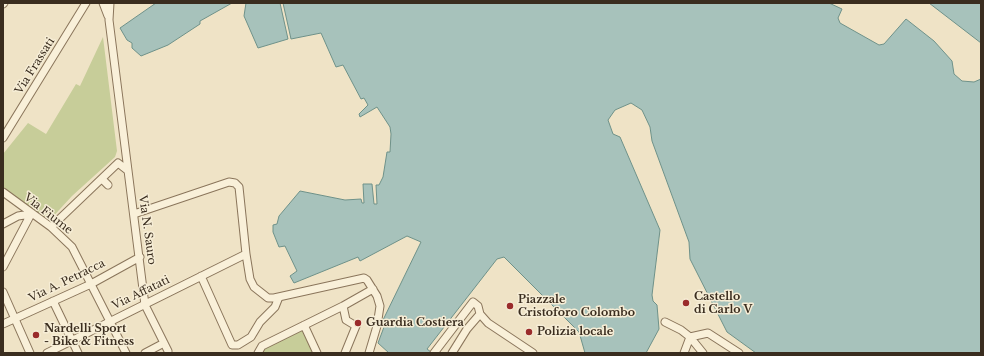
<!DOCTYPE html>
<style>
body{margin:0}
#map{position:relative;width:984px;height:356px;overflow:hidden;background:#efe3c6;font-family:"Libre Baskerville",serif}
canvas{display:block}
.frame{position:absolute;inset:0;border:4px solid #3a2d1f;pointer-events:none}
</style>
<div id="map">
<canvas width="984" height="356"></canvas>
<div class="frame"></div>
</div>
<script>
const g = document.querySelector('canvas').getContext('2d');
g.lineJoin = 'round';
function fill(path, color) { g.fillStyle = color; g.fill(path, 'evenodd'); }
const shape = rows => new Path2D(rows.map(r => 'M' + r).join(''));
function strokePath(path, color, width, dash) { g.strokeStyle = color; g.lineWidth = width; g.lineCap = dash ? 'butt' : 'round'; g.setLineDash(dash || []); g.stroke(path); }
function drawText(font, color, halo, rows, align = 'center') {
  g.font = font + ' "Libre Baskerville",serif'; g.lineWidth = 3; g.setLineDash([]); g.textBaseline = 'middle'; g.strokeStyle = halo; g.fillStyle = color; for (const [text, x, y, turn = 0] of rows) {
    g.save(); g.translate(x, y); g.rotate((+turn || 0) * Math.PI / 180); g.textAlign = isNaN(turn) ? turn : align; if (halo) g.strokeText(text, 0, 0); g.fillText(text, 0, 0); g.restore();
  }
}
fill(shape([
 [103,37,117,151,115,157,72,196,48,222,3,188,3,154,28,123,46,134,76,84,80,86],
 [303,327,315,353,261,353,263,347]
]), '#c7cd99');
const water = shape([
 [156,3,232,3,200,21,200,24,168,45,141,56,132,48,132,43,127,40,120,28,156,3],
 [246,3,280,3,288,39,258,48,244,16,246,3],
 [283,3,829,3,842,9,838,18,840,23,879,45,884,44,906,19,934,41,952,61,954,74,962,81,974,82,981,79,981,353,756,353,727,332,690,259,689,242,652,141,650,127,642,110,631,103,615,110,608,120,613,134,620,137,660,230,652,295,653,301,657,305,659,329,646,353,585,353,579,332,504,257,497,259,427,349,431,352,430,353,389,353,378,343,384,327,383,320,421,242,407,236,360,261,358,257,294,283,290,276,297,271,285,246,279,247,273,232,273,225,277,224,279,216,300,191,345,200,361,199,362,203,364,203,363,184,372,184,374,204,377,204,376,185,379,185,383,177,387,152,390,152,391,134,390,127,377,107,360,117,359,114,368,105,364,98,361,99,343,65,336,67,321,33,291,39,283,3],
 [929,3,981,3,981,43,929,3]
]);
fill(water, '#a7c2bb');
strokePath(water, '#6e9189', 1);
const street = shape([
 [103,3,108,16],
 [110,3,109,20,145,305,168,351],
 [3,4,4,3],
 [3,138,86,3],
 [102,179,108,185],
 [3,192,51,227,72,247,126,353],
 [134,214,229,182,235,183,239,187,246,254,250,279,254,287,268,298,274,298,364,278,367,280,377,296,380,306,377,326,369,353],
 [3,224,18,216,31,214],
 [51,227,118,163,127,170],
 [3,267,31,214],
 [201,276,232,345,238,345,251,337,260,322,275,307,279,297],
 [3,292,30,353],
 [53,301,78,353],
 [343,306,346,320,356,326,345,353],
 [665,322,681,330,690,337,708,333,739,353],
 [3,324,91,284,140,257],
 [304,325,317,353],
 [47,353,246,254],
 [145,353,164,343],
 [258,353,262,346,343,306,373,289],
 [434,353,473,302,478,306,480,314,488,323,533,353],
 [452,353,467,329,480,314],
 [684,353,690,337,703,353]
]);
strokePath(street, '#8a755b', 9);
strokePath(street, '#f9f0d9', 7);
for (const [x, y, r, color] of [
 [686,303,4,"#9a2b2b"],
 [510,306,4,"#9a2b2b"],
 [358,323,4,"#9a2b2b"],
 [529,332,4,"#9a2b2b"],
 [36,335,4,"#9a2b2b"]
]) { const dot = new Path2D(); dot.arc(x, y, r, 0, 2 * Math.PI); g.fillStyle = color; g.fill(dot); strokePath(dot, '#f6edd6', 1.5); }
drawText('11px', '#3a2d1f', '#f6edd6', [
 ["Via Frassati",35,66,-58],
 ["Via Fiume",48,214,38],
 ["Via N. Sauro",147,230,82],
 ["Via A. Petracca",67,281,-26],
 ["Via Affatati",141,293,-26]
]);
drawText('bold 11px', '#3a2d1f', '#f6edd6', [
 ["Castello",694,297],
 ["di Carlo V",694,310],
 ["Piazzale",518,300],
 ["Cristoforo Colombo",518,313],
 ["Guardia Costiera",366,323],
 ["Nardelli Sport",44,329],
 ["- Bike & Fitness",44,342],
 ["Polizia locale",537,332]
], 'left');
</script>
